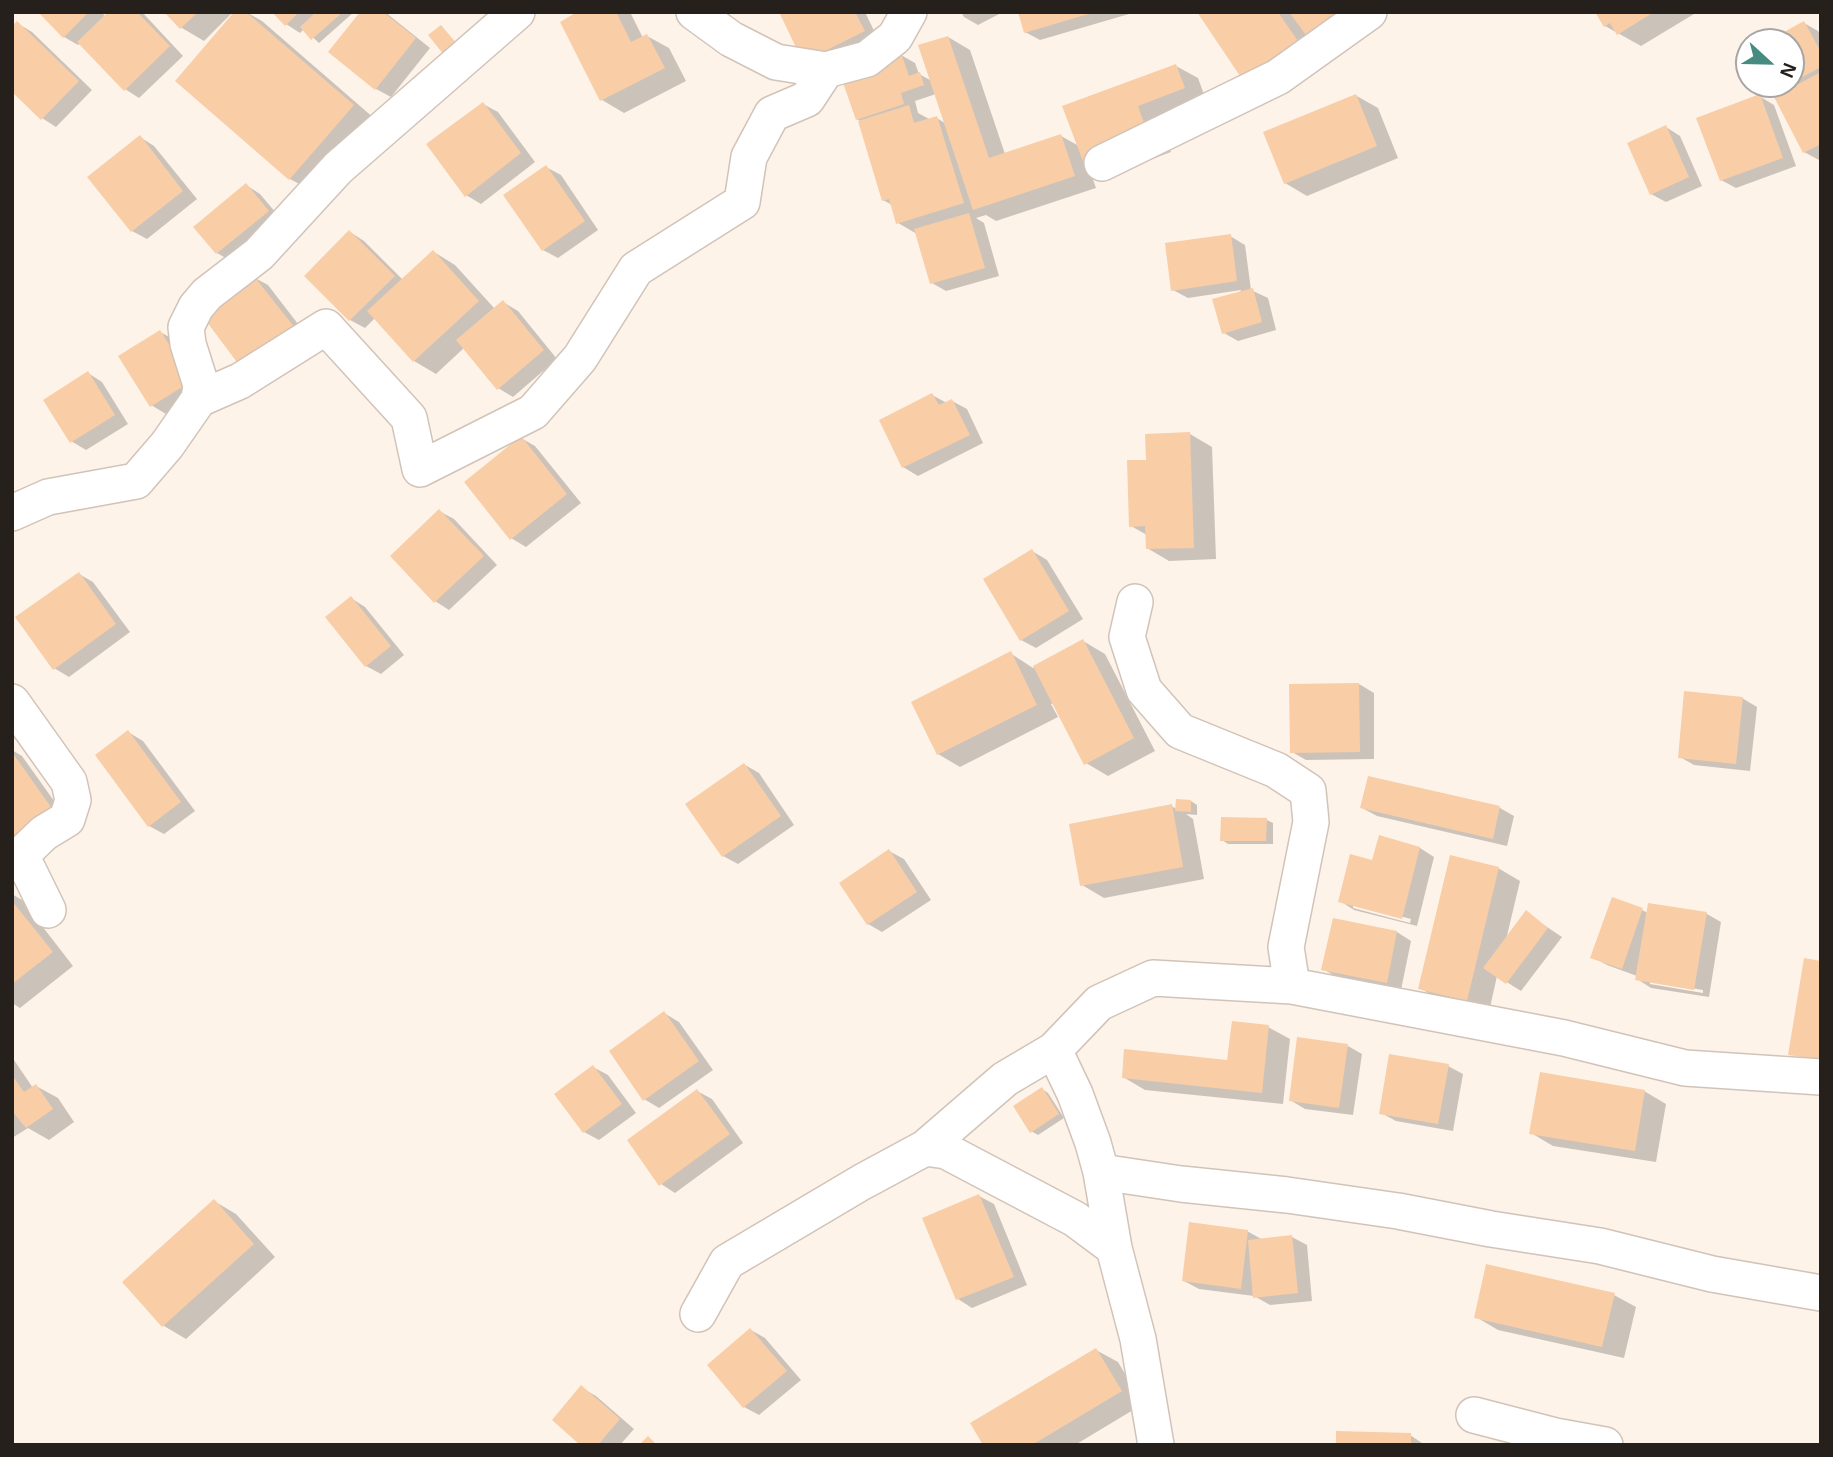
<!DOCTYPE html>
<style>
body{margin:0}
#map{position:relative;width:1833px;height:1457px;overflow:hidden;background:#fef3e9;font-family:Arial,sans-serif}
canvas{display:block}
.frame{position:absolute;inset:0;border:14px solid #25201c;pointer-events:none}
.north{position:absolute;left:1735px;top:28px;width:70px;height:70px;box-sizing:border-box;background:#fff;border:2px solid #a8a6a4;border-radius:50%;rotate:112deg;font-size:19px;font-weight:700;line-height:28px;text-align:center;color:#25201c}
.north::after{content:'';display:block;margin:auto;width:24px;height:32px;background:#468b80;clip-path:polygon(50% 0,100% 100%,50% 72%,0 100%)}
</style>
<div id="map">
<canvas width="1833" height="1457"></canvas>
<div class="frame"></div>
<div class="north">N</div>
</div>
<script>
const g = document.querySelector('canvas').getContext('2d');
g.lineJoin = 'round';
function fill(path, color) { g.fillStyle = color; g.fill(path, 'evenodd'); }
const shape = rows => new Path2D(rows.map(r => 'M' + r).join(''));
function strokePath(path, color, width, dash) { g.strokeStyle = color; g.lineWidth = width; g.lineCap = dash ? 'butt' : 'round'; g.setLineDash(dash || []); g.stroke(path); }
fill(shape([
 [40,12,101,12,106,17,111,12,142,12,183,56,139,98,125,89,81,43,78,45,64,37],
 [166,12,233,12,204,41,182,28],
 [237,12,246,12,262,21,375,119,312,191,290,179],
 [275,12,354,12,319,43,304,29,300,33,286,24],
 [362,12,385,12,430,48,391,97,376,89,331,52],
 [581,12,630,12,643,38,647,36,669,48,686,81,624,113,602,100],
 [781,12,865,12,878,39,819,69],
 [961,12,1003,12,978,25,964,17],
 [1020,12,1128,12,1129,14,1040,40,1025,32],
 [1199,12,1384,12,1322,60],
 [1597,12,1693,12,1694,14,1641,46,1605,26],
 [17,23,32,32,92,90,56,127,42,118],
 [1804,23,1818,31,1821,35,1819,160,1804,152,1775,96,1766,84,1791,84,1791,42,1770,42],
 [948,37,970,50,1005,154,1061,136,1079,146,1176,66,1198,78,1206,100,1159,118,1171,152,1107,176,1088,165,1096,188,996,221,986,215,976,218,984,223,999,276,946,291,932,283,917,234,898,223,892,205,883,200,862,122,857,119,901,55,915,63,919,74,932,81],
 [936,94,946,124,937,118,931,120,918,113,915,101],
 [1355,95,1378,108,1398,158,1307,196,1285,183],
 [1759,96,1774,105,1796,166,1736,188,1721,180],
 [483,104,498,112,535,162,481,204,466,195],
 [1666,127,1680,136,1702,186,1666,202,1651,194],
 [140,137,154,146,197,199,147,239,132,231,90,178],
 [546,167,561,175,598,230,558,258,543,250],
 [246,185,260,194,282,220,231,261,217,253],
 [350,232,364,241,403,280,434,252,455,265,495,309,503,302,518,311,557,359,513,397,498,388,465,347,436,374,414,361,375,318,365,328,350,320],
 [1230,236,1245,245,1251,290,1268,298,1276,330,1238,341,1224,333,1241,290,1188,298,1173,290],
 [253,277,268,285,308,337,258,376],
 [160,332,175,340,205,389,166,414,151,405],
 [88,373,102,382,128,424,86,450,71,441],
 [932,395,947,403,952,401,967,409,983,443,918,476,903,467],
 [1190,434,1212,447,1216,559,1169,561,1147,548,1147,535,1131,526,1148,461],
 [521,438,535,446,581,503,526,547,511,538],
 [439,511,454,519,497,565,449,610,435,601],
 [1032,551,1047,560,1083,619,1036,648,1021,640],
 [79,574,93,582,130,632,69,677,54,668],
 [351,598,365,607,404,655,381,674,366,666],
 [1083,641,1105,654,1155,751,1108,776,1086,763,1054,703,1051,704,1058,717,960,767,938,754,1010,653,1033,668],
 [1359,684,1374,693,1374,759,1306,760,1292,752],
 [1742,698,1757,707,1750,771,1694,765,1680,757],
 [128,732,143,741,195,811,164,834,149,826],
 [12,750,22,756,67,819,12,851],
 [745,765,759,773,794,825,738,864,723,856],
 [1369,778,1500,808,1514,816,1507,846,1377,816,1362,808],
 [1191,801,1197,805,1197,815,1186,814,1193,819,1204,879,1104,898,1082,885,1171,806,1177,809],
 [1267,820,1273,823,1273,844,1228,844,1222,840],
 [1380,838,1420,848,1434,857,1417,926,1354,910,1340,901,1374,862],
 [1353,904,1411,919,1410,923,1353,908],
 [889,851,904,859,931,900,882,932,868,924],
 [1498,868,1520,881,1506,940,1526,913,1562,937,1521,991,1497,976,1489,1012,1442,1001,1420,988],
 [12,894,22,900,73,966,20,1008,12,1003],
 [1649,905,1707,914,1721,922,1709,997,1651,988,1637,979,1637,976,1607,965,1592,957,1642,910,1648,913],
 [1650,981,1703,990,1703,993,1650,984],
 [1397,932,1411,941,1401,990,1338,978,1323,969],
 [664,1013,679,1022,713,1070,659,1108,644,1099],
 [1268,1027,1290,1039,1283,1104,1145,1090,1123,1077,1229,1062],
 [1348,1046,1362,1054,1353,1115,1305,1109,1290,1100],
 [12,1057,33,1088,36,1086,58,1098,74,1122,49,1140,28,1128,12,1138],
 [1448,1066,1463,1074,1453,1131,1396,1121,1381,1113],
 [593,1067,608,1075,636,1113,599,1140,584,1132],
 [1042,1089,1048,1093,1064,1118,1038,1135,1031,1131],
 [697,1091,712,1099,743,1143,675,1193,661,1184],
 [1644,1091,1666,1104,1656,1162,1553,1146,1531,1133],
 [979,1196,994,1204,1027,1285,972,1308,958,1299],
 [214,1201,236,1214,275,1257,186,1339,164,1326,125,1282],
 [1247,1231,1263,1240,1292,1237,1307,1245,1312,1301,1270,1305,1254,1296,1199,1289,1184,1281],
 [1614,1295,1636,1307,1624,1358,1498,1330,1476,1317],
 [751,1330,765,1338,801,1380,759,1415,744,1407],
 [1096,1350,1118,1362,1143,1404,1075,1445,985,1445],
 [582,1388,596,1396,634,1429,620,1445,583,1445],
 [1410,1435,1425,1445,1337,1445]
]), '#0003');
fill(shape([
 [38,12,89,12,63,38],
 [108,12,137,12,170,46,124,91,77,42],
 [164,12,198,12,180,29],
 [234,12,246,12,354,105,289,180,175,81],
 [272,12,299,12,285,26],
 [316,12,343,12,311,40,300,27],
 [360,12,383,12,416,38,375,90,328,52],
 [577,12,616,12,631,42,647,34,665,68,600,101,560,22],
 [779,12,855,12,865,31,803,62],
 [1018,12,1092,12,1092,13,1024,33],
 [1197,12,1278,12,1302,47,1246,85],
 [1289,12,1359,12,1314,46],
 [1595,12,1654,12,1617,35,1610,23,1604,27],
 [17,21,79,81,41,120,12,92,12,26],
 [1804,21,1821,52,1821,67,1791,83,1791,42,1766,42],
 [441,25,457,44,444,55,428,35],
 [948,36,989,158,1061,134,1075,176,973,210,918,45],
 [901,53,909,76,920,72,924,85,901,93,904,104,856,120,841,77],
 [1176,64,1185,88,1138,106,1150,140,1084,164,1062,106],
 [1821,72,1821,144,1803,153,1774,97],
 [1764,84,1790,84,1770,95],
 [1356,94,1377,146,1284,184,1263,132],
 [1760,94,1783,158,1720,181,1696,118],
 [483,102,521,153,465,197,426,144],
 [909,105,914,123,937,116,964,203,896,224,889,199,882,201,858,121],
 [1666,125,1689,177,1650,195,1627,143],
 [140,135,183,191,131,232,87,177],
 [546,165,585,221,542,251,503,195],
 [246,183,269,211,216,254,193,227],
 [969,213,985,268,930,284,914,229],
 [349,230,395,276,349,321,304,276],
 [1231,234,1237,281,1171,291,1165,243],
 [433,250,479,301,413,362,367,311],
 [253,275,295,328,242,369,201,314],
 [1253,288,1262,322,1222,334,1212,299],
 [503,300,544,350,497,390,456,340],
 [160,330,192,381,150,407,118,356],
 [88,371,115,415,70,443,43,400],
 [932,393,939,405,952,399,970,435,902,468,879,420],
 [1190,432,1194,548,1146,549,1145,526,1129,527,1127,460,1146,460,1145,434],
 [521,436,567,494,510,540,464,482],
 [439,509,484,556,434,603,390,556],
 [1032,549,1069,611,1020,641,983,579],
 [79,572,116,624,53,670,15,617],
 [351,596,391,646,365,667,325,617],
 [1083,639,1134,738,1084,765,1033,666],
 [1011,651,1037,705,937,755,911,702],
 [1359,683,1360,752,1290,753,1289,684],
 [1684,691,1743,697,1736,764,1678,758],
 [128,730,181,802,148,827,95,755],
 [12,752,53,810,12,840],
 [744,763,781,816,722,857,685,804],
 [1368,776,1500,806,1493,839,1360,808],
 [1176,799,1191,800,1191,812,1175,811],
 [1172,804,1183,867,1080,886,1069,824],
 [1221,817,1267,818,1266,841,1220,841],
 [1379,835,1420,847,1402,919,1338,902,1350,854,1372,860],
 [889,849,917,892,867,925,839,883],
 [1450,855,1499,867,1467,1001,1418,989],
 [1612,897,1643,908,1622,969,1590,958],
 [12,901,53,952,12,984],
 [1648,903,1707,912,1694,990,1635,980],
 [1526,910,1548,928,1506,984,1483,968],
 [1333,918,1397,931,1387,983,1321,970],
 [1804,958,1821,961,1821,1060,1788,1055],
 [664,1011,699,1061,643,1101,609,1051],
 [1232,1021,1269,1025,1262,1093,1122,1078,1124,1049,1227,1060],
 [1297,1037,1348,1044,1339,1108,1289,1101],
 [1389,1054,1449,1064,1438,1124,1379,1114],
 [593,1065,622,1104,583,1133,554,1094],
 [1540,1072,1645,1090,1635,1151,1529,1134],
 [12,1075,24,1092,36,1084,53,1109,26,1128,12,1111],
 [1042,1087,1059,1114,1030,1133,1013,1106],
 [697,1089,730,1134,659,1186,627,1140],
 [979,1194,1014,1277,956,1300,922,1218],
 [214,1199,254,1244,162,1327,122,1282],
 [1189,1222,1248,1230,1241,1289,1182,1281],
 [1292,1235,1298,1293,1253,1298,1248,1240],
 [1486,1264,1615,1293,1602,1347,1474,1318],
 [750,1328,787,1371,743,1408,707,1365],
 [1096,1348,1122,1391,1032,1445,983,1445,970,1423],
 [581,1385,620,1419,598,1445,580,1445,552,1420],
 [1336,1431,1411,1433,1411,1445,1336,1445],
 [648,1436,657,1445,639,1445]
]), '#f9cda6');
const minor = shape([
 [694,12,731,39,776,62,826,70,867,59,895,37,909,12],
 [1102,163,1278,77,1369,12],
 [199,399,240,381,326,327,409,418,420,469,533,412,580,358,636,269,742,202,749,157,772,114,807,99,826,70],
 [12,513,48,497,136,481,167,445,199,399,201,385,188,344,186,327,196,307,207,294,259,254,338,168,517,12],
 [1135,602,1127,637,1144,690,1180,731,1276,770,1308,791,1311,822,1286,947,1292,986,1564,1038,1685,1068,1821,1077],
 [12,702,69,782,73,800,67,819,44,833,21,855,48,910],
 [1054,1050,1075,1094,1093,1143,1101,1172,1114,1248],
 [925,1148,1005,1079,1054,1050,1099,1003,1153,978,1292,986],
 [1101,1172,1181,1184,1287,1195,1398,1211,1491,1229,1600,1246,1712,1274,1821,1293],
 [698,1314,727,1262,862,1182,925,1148,946,1151,1075,1219,1114,1248,1138,1339,1156,1445],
 [1474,1415,1555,1436,1605,1445]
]);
strokePath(minor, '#d1c3b8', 38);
strokePath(minor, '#fff', 35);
</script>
